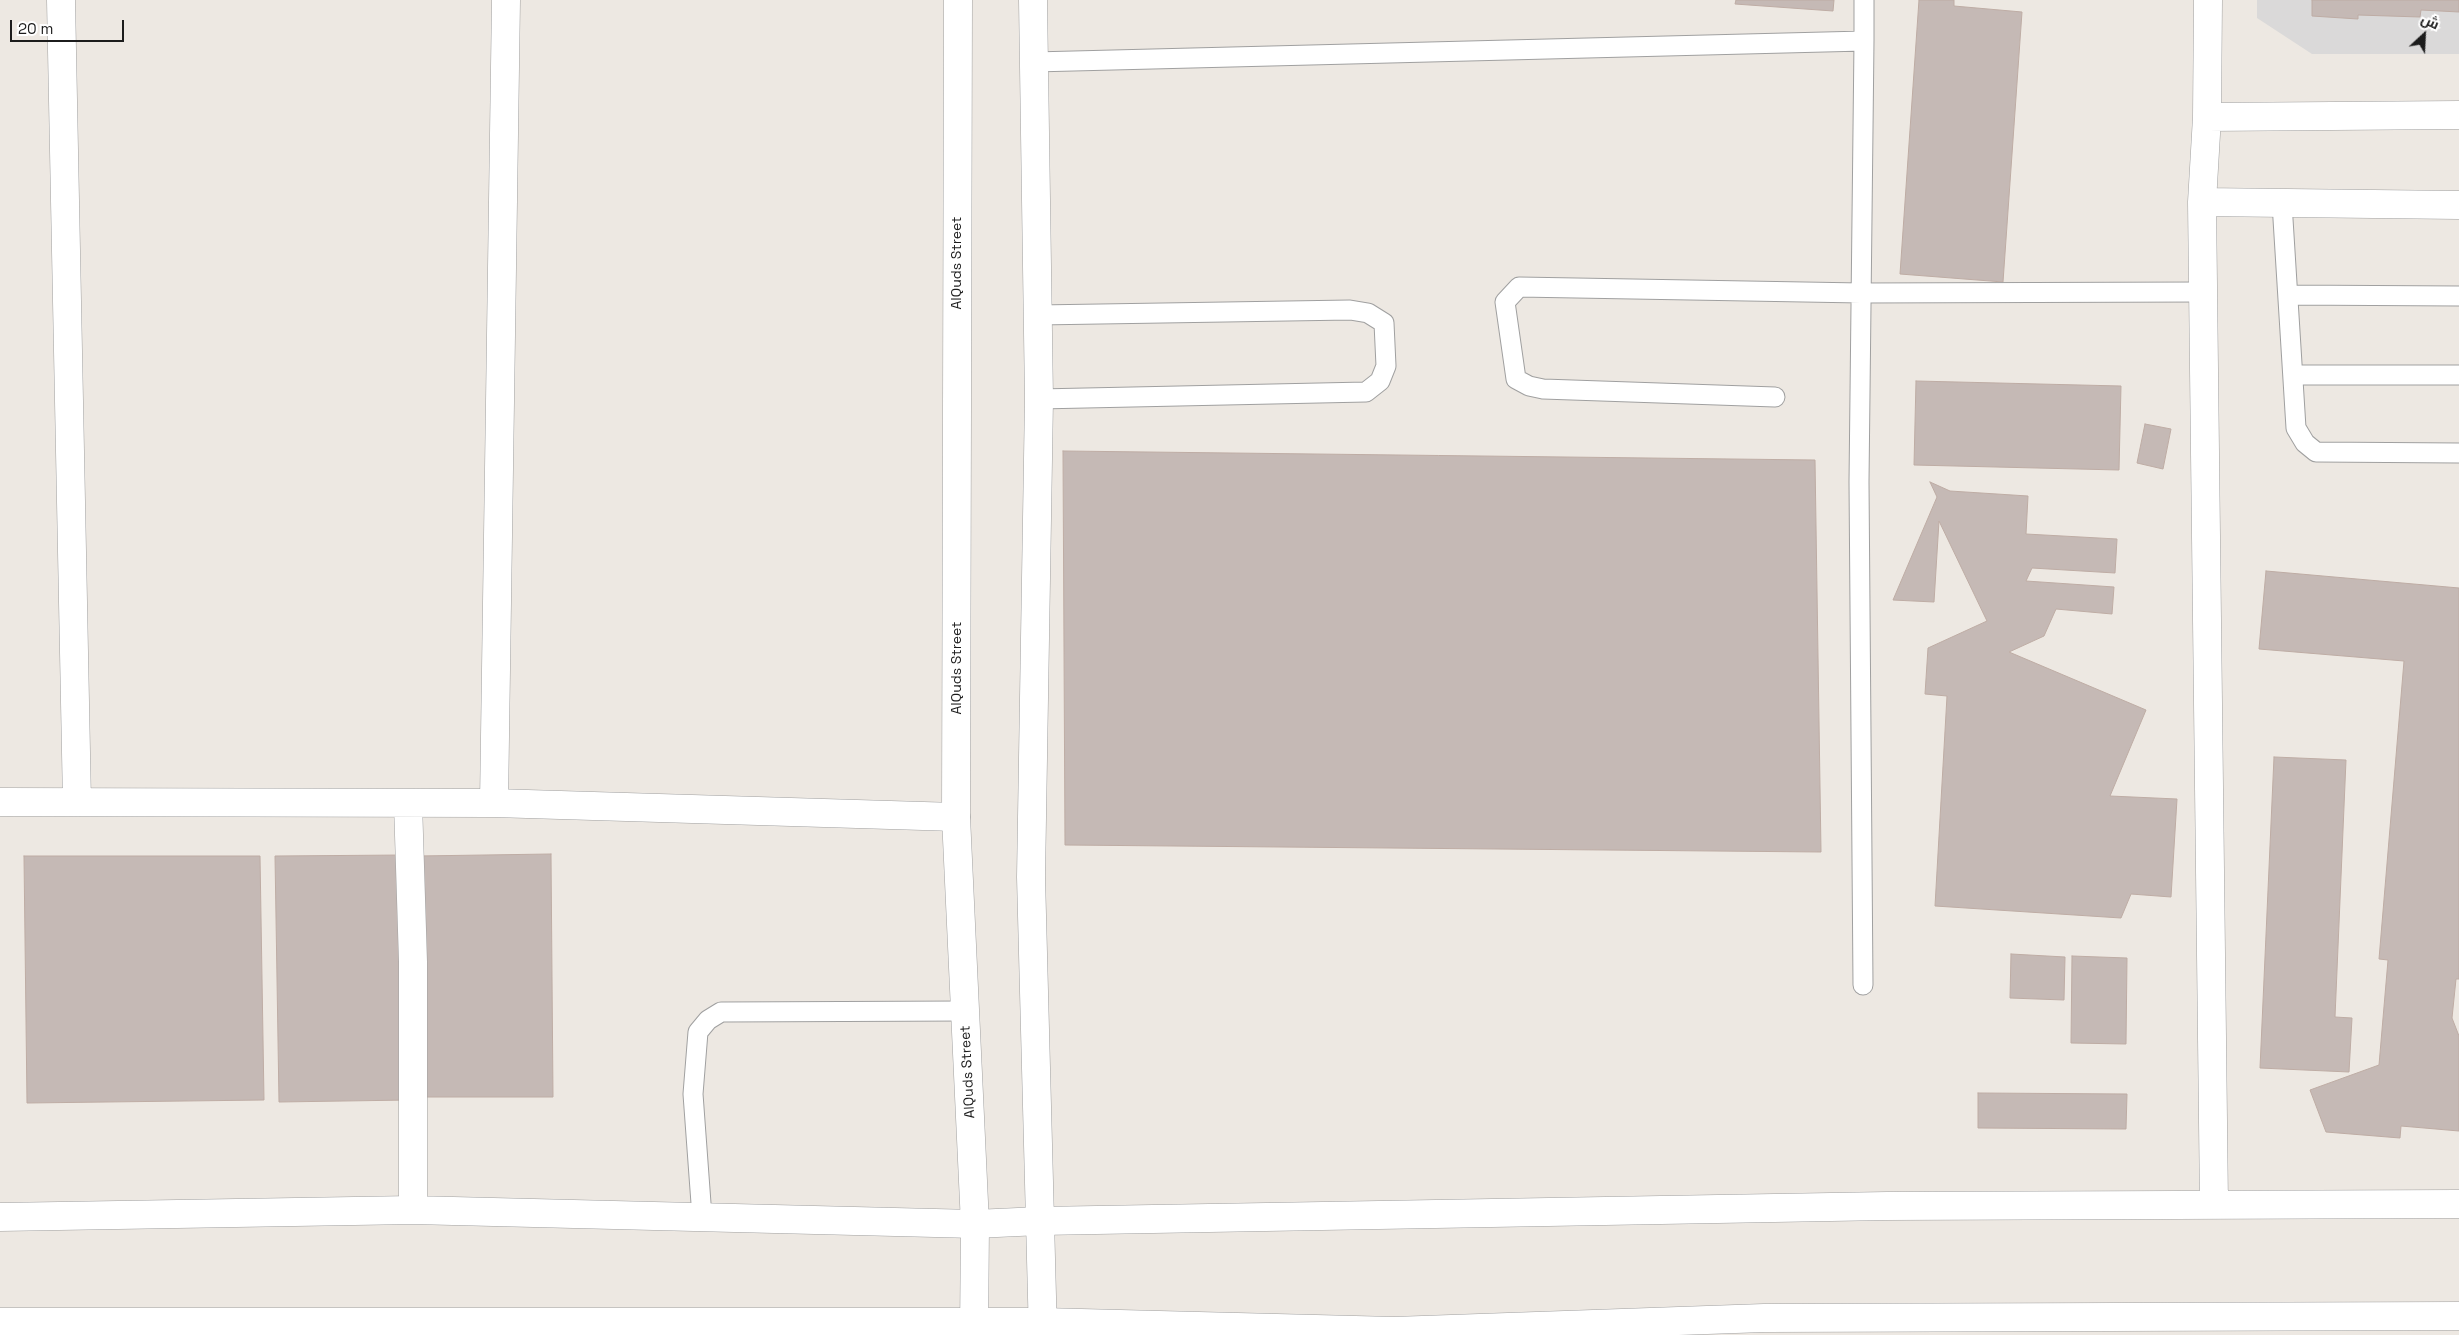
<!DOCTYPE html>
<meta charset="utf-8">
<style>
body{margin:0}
#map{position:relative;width:2459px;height:1335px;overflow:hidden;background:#ede8e2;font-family:"Space Grotesk",Cairo,sans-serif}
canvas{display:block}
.north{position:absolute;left:2399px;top:10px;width:50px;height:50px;-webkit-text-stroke:4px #fff;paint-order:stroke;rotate:25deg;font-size:14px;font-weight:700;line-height:20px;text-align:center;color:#1c1c1c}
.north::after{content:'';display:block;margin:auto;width:18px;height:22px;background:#1c1c1c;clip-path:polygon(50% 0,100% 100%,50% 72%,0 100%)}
.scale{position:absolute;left:10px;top:20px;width:114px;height:22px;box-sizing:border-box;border:2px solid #1c1c1c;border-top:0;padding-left:6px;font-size:15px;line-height:18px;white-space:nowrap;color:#1c1c1c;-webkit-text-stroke:4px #fff;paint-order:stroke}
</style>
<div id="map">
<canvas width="2459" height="1335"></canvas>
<div class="north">ش</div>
<div class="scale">20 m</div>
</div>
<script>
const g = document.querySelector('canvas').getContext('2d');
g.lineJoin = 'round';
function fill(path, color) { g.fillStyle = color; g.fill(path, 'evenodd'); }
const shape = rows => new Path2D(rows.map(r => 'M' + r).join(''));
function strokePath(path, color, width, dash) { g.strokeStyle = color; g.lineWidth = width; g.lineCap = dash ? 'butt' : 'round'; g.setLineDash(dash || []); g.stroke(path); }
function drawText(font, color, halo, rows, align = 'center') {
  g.font = font + ' "Space Grotesk",sans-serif'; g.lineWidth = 4; g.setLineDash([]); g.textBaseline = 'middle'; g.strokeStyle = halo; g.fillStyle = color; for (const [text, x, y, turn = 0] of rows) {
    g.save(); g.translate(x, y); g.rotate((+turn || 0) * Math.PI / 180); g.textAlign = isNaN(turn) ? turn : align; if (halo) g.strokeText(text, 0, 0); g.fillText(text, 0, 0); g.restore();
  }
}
fill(shape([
 [2257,0,2459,0,2459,54,2312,54,2257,18]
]), '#dad9d9');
const building = shape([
 [1736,0,1834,0,1833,11,1735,4,1736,0],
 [1919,0,1954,0,1954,6,2022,12,2003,282,1900,274,1919,0],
 [2312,0,2459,0,2459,12,2421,10,2420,17,2358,15,2358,19,2312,16,2312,0],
 [1916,381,2121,386,2119,470,1914,465,1916,381],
 [2145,424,2171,429,2163,469,2137,463,2145,424],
 [1063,451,1815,460,1821,852,1065,845,1063,451],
 [1930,482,1950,491,2028,496,2026,534,2117,539,2115,573,2032,568,2026,581,2114,587,2112,614,2056,609,2044,636,2009,652,2146,710,2110,796,2177,799,2171,897,2131,894,2121,918,1935,906,1947,696,1925,694,1928,648,1987,621,1939,521,1934,602,1893,600,1937,497,1930,482],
 [2266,571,2459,588,2459,979,2456,979,2452,1018,2459,1036,2459,1131,2401,1126,2400,1138,2326,1132,2310,1090,2379,1065,2388,960,2379,959,2404,661,2259,649,2266,571],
 [2274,757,2346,760,2335,1017,2352,1018,2349,1072,2260,1068,2274,757],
 [551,854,553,1097,420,1097,418,856,551,854],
 [405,855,409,1100,279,1102,275,856,405,855],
 [24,856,260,856,264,1100,27,1103,24,856],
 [2011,954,2065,957,2064,1000,2010,998,2011,954],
 [2072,956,2127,958,2126,1044,2071,1043,2072,956],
 [1978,1093,2127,1094,2126,1129,1978,1128,1978,1093]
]);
fill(building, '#c5b9b5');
strokePath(building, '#beaca4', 1);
const service = shape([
 [1034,62,1864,41,1864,0],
 [2282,203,2296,428,2305,443,2316,452,2459,453],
 [2288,295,2459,296],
 [1038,315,1350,310,1368,313,1384,323,1386,366,1380,381,1366,392,1039,399],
 [2293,375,2459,375],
 [1775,397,1543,389,1529,386,1516,379,1505,302,1519,287,1861,293,2204,292],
 [1863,985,1859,482,1864,41],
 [702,1217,693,1094,698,1032,708,1020,721,1012,965,1011]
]);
const minor = shape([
 [61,0,77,802],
 [2208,0,2207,117,2202,202,2214,1205],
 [2207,117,2459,115],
 [2202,202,2459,205],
 [0,802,494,803,956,817],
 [408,803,413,962,413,1210],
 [494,803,506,0],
 [0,1217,413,1210,975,1224,1040,1221,1887,1206,2459,1204],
 [0,1322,1042,1322,1394,1331,1764,1318,2459,1316]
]);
const tertiary = shape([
 [958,0,956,817,975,1224,974,1335],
 [1033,0,1039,399,1031,877,1043,1335]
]);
strokePath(service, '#a0a0a0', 21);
strokePath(minor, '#a0a0a0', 29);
strokePath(tertiary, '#a0a0a0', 29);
strokePath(service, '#fff', 19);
strokePath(minor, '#fff', 28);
strokePath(tertiary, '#fff', 28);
drawText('14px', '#1c1c1c', '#fff', [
 ["AlQuds Street",957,263,-90],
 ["AlQuds Street",957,668,-90],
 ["AlQuds Street",968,1072,-93]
]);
</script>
